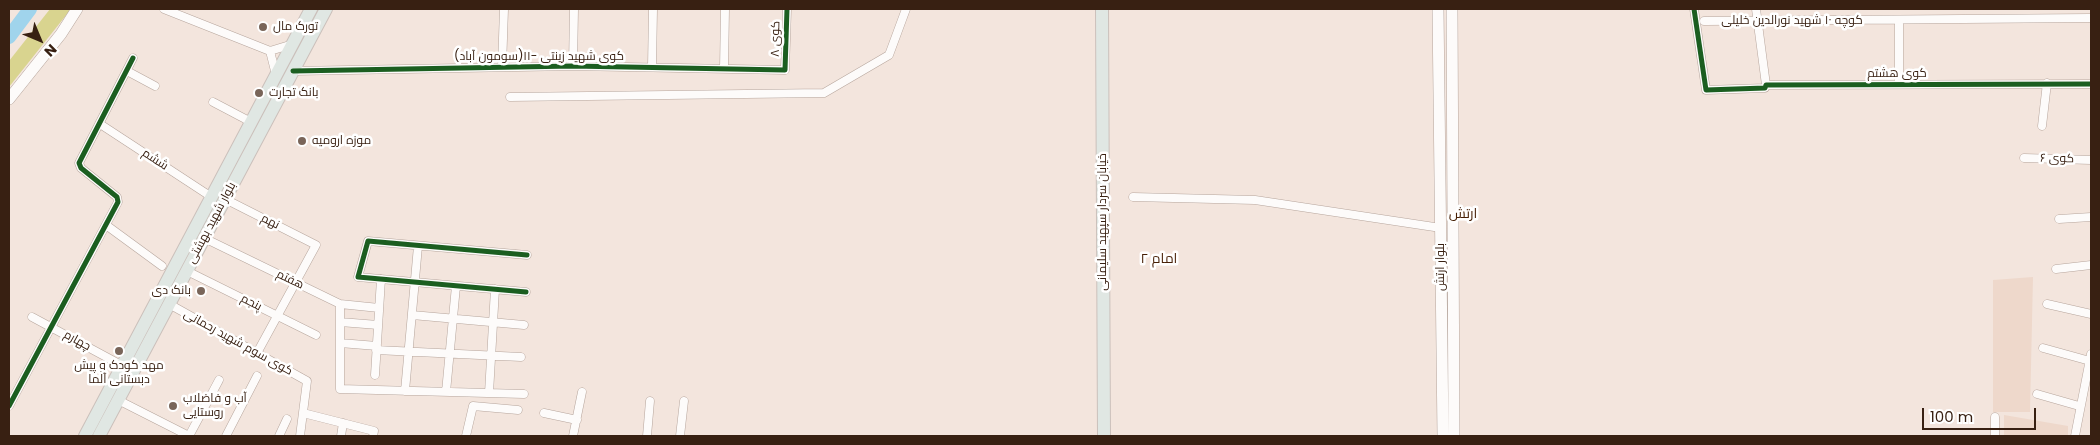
<!DOCTYPE html>
<meta charset="utf-8">
<style>
body{margin:0}
#map{position:relative;width:2100px;height:445px;overflow:hidden;background:#f3e5dd;font-family:Poppins,sans-serif}
canvas{display:block}
.frame{position:absolute;inset:0;border:10px solid #382012;pointer-events:none}
.north{position:absolute;left:15px;top:15px;width:50px;height:50px;-webkit-text-stroke:4px #fff;paint-order:stroke;rotate:135deg;font-size:14px;font-weight:700;line-height:20px;text-align:center;color:#382012}
.north::after{content:'';display:block;margin:auto;width:18px;height:22px;background:#382012;clip-path:polygon(50% 0,100% 100%,50% 72%,0 100%)}
.scale{position:absolute;left:1922px;top:408px;width:114px;height:22px;box-sizing:border-box;border:2px solid #382012;border-top:0;padding-left:6px;font-size:15px;line-height:18px;white-space:nowrap;color:#382012;-webkit-text-stroke:4px #fff;paint-order:stroke}
</style>
<div id="map">
<canvas width="2100" height="445"></canvas>
<div class="frame"></div>
<div class="north">N</div>
<div class="scale">100 m</div>
</div>
<script>
const g = document.querySelector('canvas').getContext('2d');
g.lineJoin = 'round';
function fill(path, color) { g.fillStyle = color; g.fill(path, 'evenodd'); }
const shape = rows => new Path2D(rows.map(r => 'M' + r).join(''));
function strokePath(path, color, width, dash) { g.strokeStyle = color; g.lineWidth = width; g.lineCap = dash ? 'butt' : 'round'; g.setLineDash(dash || []); g.stroke(path); }
function drawText(font, color, halo, rows, align = 'center') {
  g.font = font + ' Poppins,Cairo,sans-serif'; g.lineWidth = 5; g.setLineDash([]); g.textBaseline = 'middle'; g.strokeStyle = halo; g.fillStyle = color; for (const [text, x, y, turn = 0] of rows) {
    g.save(); g.translate(x, y); g.rotate((+turn || 0) * Math.PI / 180); g.textAlign = isNaN(turn) ? turn : align; if (halo) g.strokeText(text, 0, 0); g.fillText(text, 0, 0); g.restore();
  }
}
fill(shape([
 [2033,277,2030,412,1993,412,1993,280],
 [2004,415,2068,426,2068,436,2004,436]
]), '#eed8cb');
fill(shape([
 [50,9,71,9,9,87,9,61]
]), '#d9d48f');
strokePath(shape([
 [9,37,30,9]
]), '#a0d4ec', 14);
const minor = shape([
 [164,9,270,51],
 [1694,9,1706,90,1765,88,1766,85,2091,84],
 [1756,9,1766,85],
 [1704,21,2091,18],
 [573,66,574,9],
 [502,67,504,9],
 [652,67,653,9],
 [724,69,725,9],
 [127,71,155,86],
 [293,71,573,66,785,70,787,9],
 [276,75,270,51,293,44],
 [1899,83,1899,20],
 [510,97,824,93,889,55,906,9],
 [213,102,251,122],
 [100,124,210,196],
 [2042,126,2047,83],
 [2024,158,2091,160],
 [1133,197,1255,200,1441,228],
 [225,199,316,245,257,353],
 [2059,219,2091,217],
 [106,225,162,266],
 [204,238,340,304,379,308],
 [2056,269,2091,265],
 [187,271,316,335],
 [526,292,358,277,368,241,527,255],
 [169,304,307,381,300,436],
 [340,304,340,389,524,394],
 [2047,304,2091,314],
 [412,315,524,325],
 [32,317,123,366],
 [340,322,378,325],
 [340,343,377,346],
 [2043,348,2090,361],
 [376,350,521,357],
 [375,375,381,279],
 [405,391,418,246],
 [446,392,456,286],
 [489,393,495,289],
 [2037,394,2079,406],
 [118,400,189,436],
 [9,406,118,202,117,197,81,168,79,163,133,58],
 [303,413,374,431,373,436],
 [544,413,577,420],
 [189,436,219,380],
 [226,436,257,376],
 [279,436,287,419],
 [341,436,343,423],
 [466,436,473,406,518,410],
 [573,436,582,392],
 [647,436,650,401],
 [680,436,684,401],
 [1995,436,1995,417],
 [2075,436,2091,354]
]);
const secondary = shape([
 [1438,9,1443,436],
 [1452,9,1454,436],
 [9,99,61,34,77,9]
]);
const primary = shape([
 [1102,9,1104,436],
 [85,436,311,9],
 [99,436,326,9]
]);
strokePath(minor, '#b6a59c', 9);
strokePath(secondary, '#b6a59c', 12);
strokePath(primary, '#cbc0bb', 14);
strokePath(minor, '#fdfbfa', 8);
strokePath(secondary, '#fdfbfa', 11);
strokePath(primary, '#e0e7e3', 12);
strokePath(shape([
 [1694,9,1706,90,1765,88,1766,85,2091,84],
 [293,71,573,66,785,70,787,9],
 [526,292,358,277,368,241,527,255],
 [9,406,118,202,117,197,81,168,79,163,133,58]
]), '#1b5e20', 5);
for (const [x, y, r, color] of [
 [263,27,5,"#796559"],
 [259,93,5,"#796559"],
 [302,141,5,"#796559"],
 [201,291,5,"#796559"],
 [119,351,5,"#796559"],
 [173,406,5,"#796559"]
]) { const dot = new Path2D(); dot.arc(x, y, r, 0, 2 * Math.PI); g.fillStyle = color; g.fill(dot); strokePath(dot, '#fff', 2); }
drawText('12px', '#382012', '#fff', [
 ["کوچه ۱۰ شهید نورالدین خلیلی",1792,21],
 ["کوی ۸",776,39,-89],
 ["کوی شهید زینتی -۱۱(سومون آباد)",539,57],
 ["کوی هشتم",1897,74],
 ["کوی ۶",2057,159,1],
 ["ششم",155,160,33],
 ["نهم",270,222,26],
 ["خیابان سردار سپهبد سلیمانی",1103,222,-90],
 ["بلوار شهید بهشتی",212,223,-62],
 ["بلوار ارتش",1441,267,-90],
 ["هفتم",290,280,26],
 ["پنجم",251,303,27],
 ["چهارم",77,341,29],
 ["کوی سوم شهید رحمانی",238,343,29]
]);
drawText('12px', '#382012', '#fff', [
 ["تورک مال",273,27],
 ["بانک تجارت",269,93],
 ["موزه ارومیه",312,141],
 ["بانک دی",191,291,"right"],
 ["مهد کودک و پیش",119,366,"center"],
 ["دبستانی آلما",119,380,"center"],
 ["آب و فاضلاب",183,399],
 ["روستایی",183,413]
], 'left');
drawText('14px', '#461f05', '#fff', [
 ["ارتش",1463,214],
 ["امام ۲",1159,259]
]);
</script>
